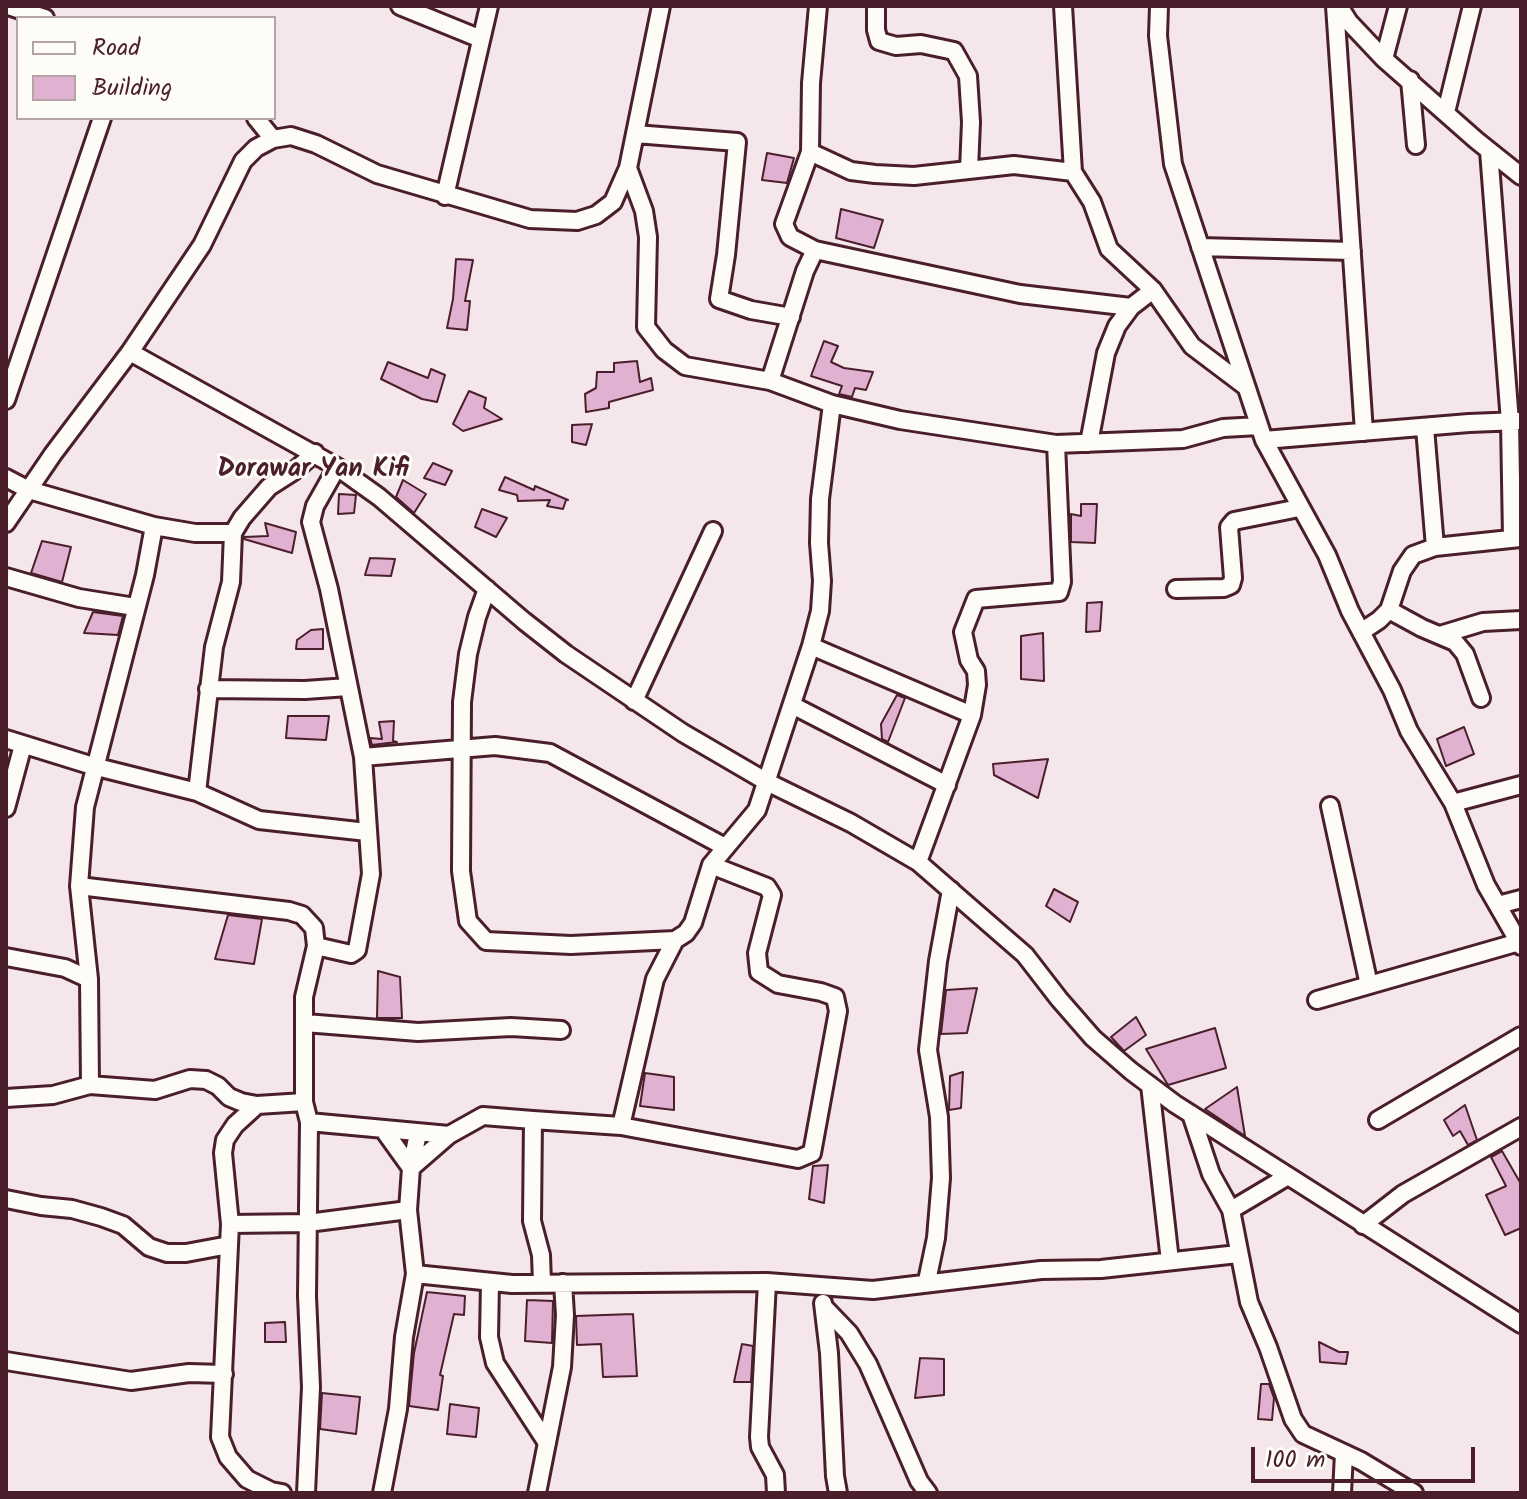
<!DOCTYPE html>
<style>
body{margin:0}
#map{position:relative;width:1527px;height:1499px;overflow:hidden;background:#f5e6ec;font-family:Kalam,sans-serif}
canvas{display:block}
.frame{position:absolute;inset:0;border:8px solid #4a1f2b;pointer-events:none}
.legend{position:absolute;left:16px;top:16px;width:260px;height:104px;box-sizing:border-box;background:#fdfcf7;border:2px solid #b5a4a5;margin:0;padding:10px 14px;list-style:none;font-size:24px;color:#4a1f2b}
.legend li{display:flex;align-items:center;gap:16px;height:40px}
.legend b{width:40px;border:2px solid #b5a4a5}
.scale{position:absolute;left:1251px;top:1447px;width:224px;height:36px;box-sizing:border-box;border:4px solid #4a1f2b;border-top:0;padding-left:10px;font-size:24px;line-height:28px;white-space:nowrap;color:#4a1f2b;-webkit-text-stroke:6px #fdfcf7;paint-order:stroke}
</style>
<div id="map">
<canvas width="1527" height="1499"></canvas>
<div class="frame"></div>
<ul class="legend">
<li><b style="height:10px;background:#fdfcf7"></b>Road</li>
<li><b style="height:22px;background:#e1b1d1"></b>Building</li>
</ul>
<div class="scale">100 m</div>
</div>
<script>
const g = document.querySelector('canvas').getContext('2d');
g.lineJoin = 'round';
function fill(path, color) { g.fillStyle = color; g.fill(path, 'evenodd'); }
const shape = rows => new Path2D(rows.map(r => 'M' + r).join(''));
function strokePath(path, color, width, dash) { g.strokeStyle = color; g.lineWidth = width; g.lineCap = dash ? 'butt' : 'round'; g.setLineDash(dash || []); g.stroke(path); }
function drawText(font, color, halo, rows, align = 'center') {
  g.font = font + ' Kalam,sans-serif'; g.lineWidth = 6; g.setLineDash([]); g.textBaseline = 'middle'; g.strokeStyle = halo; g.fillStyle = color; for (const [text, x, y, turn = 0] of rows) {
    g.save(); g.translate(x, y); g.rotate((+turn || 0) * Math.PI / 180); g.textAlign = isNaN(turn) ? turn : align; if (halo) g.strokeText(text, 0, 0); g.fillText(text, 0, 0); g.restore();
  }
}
const building = shape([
 [767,153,794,158,787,183,762,180,767,153],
 [841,209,883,220,874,248,836,238,841,209],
 [456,259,473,260,465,301,470,301,467,330,447,328,453,299,456,259],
 [824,341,838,346,831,362,844,368,873,372,866,390,855,388,852,397,839,394,842,386,811,376,824,341],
 [637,361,640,382,651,378,653,390,609,402,609,408,586,412,585,394,596,388,597,372,614,372,614,363,637,361],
 [388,362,428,378,431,369,445,375,437,402,422,399,381,379,388,362],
 [469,391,486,398,484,408,502,419,463,431,453,424,469,391],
 [592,424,586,445,572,442,572,425,592,424],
 [433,463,452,471,445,485,424,478,433,463],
 [505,477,534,490,535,486,568,500,566,500,563,509,547,506,550,500,518,501,517,495,499,490,505,477],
 [403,480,426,494,414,513,396,497,403,480],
 [339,494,356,495,354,513,338,514,339,494],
 [1081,504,1097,504,1095,543,1071,542,1071,514,1081,516,1081,504],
 [482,509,507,518,496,537,475,527,482,509],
 [265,523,296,532,292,553,244,539,244,537,268,536,265,523],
 [42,541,71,547,62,582,31,573,42,541],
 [370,558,395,559,391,576,365,575,370,558],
 [1102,602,1100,631,1086,632,1087,603,1102,602],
 [93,612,123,616,118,635,84,633,93,612],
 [323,629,323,649,296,649,297,640,311,630,323,629],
 [1043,633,1044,681,1021,679,1021,636,1043,633],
 [897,695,905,698,888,742,882,739,881,724,897,695],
 [288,716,329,716,326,740,286,738,288,716],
 [394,721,393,741,397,742,372,745,370,738,382,739,379,722,394,721],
 [1464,727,1474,754,1446,766,1437,739,1464,727],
 [1048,759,1038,798,994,775,993,764,1048,759],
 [1054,889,1078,902,1070,922,1046,906,1054,889],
 [228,915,262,919,254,964,215,959,228,915],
 [378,971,400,977,402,1018,377,1018,378,971],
 [977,988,967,1033,941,1034,946,990,977,988],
 [1136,1017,1146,1035,1124,1051,1111,1037,1136,1017],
 [1215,1028,1226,1068,1168,1085,1146,1049,1215,1028],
 [963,1072,961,1108,949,1110,950,1076,963,1072],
 [645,1073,674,1077,674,1110,640,1106,645,1073],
 [1237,1087,1245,1136,1205,1109,1237,1087],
 [1465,1105,1477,1140,1468,1145,1460,1131,1453,1136,1444,1120,1465,1105],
 [1502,1151,1521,1184,1521,1228,1505,1235,1486,1195,1506,1186,1491,1157,1502,1151],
 [828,1165,824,1203,809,1199,813,1166,828,1165],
 [427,1292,465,1296,464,1315,454,1314,440,1375,443,1376,438,1410,409,1406,414,1353,427,1292],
 [527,1300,553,1301,552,1343,525,1341,527,1300],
 [633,1314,637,1376,603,1377,601,1344,577,1345,576,1316,633,1314],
 [285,1322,286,1342,265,1342,265,1323,285,1322],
 [1319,1342,1339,1352,1348,1352,1346,1364,1320,1362,1319,1342],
 [742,1344,753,1346,751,1382,734,1382,742,1344],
 [920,1358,944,1359,944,1395,915,1398,920,1358],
 [1261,1384,1269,1384,1274,1398,1272,1420,1258,1419,1261,1384],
 [322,1393,360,1397,356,1434,320,1429,322,1393],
 [450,1404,479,1408,476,1437,447,1434,450,1404]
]);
fill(building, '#e1b1d1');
strokePath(building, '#4a1f2b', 2);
const minor = shape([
 [8,6,45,18],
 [400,6,481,39],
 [876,6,876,30,879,41,896,46,921,44,954,51,968,76,971,122,969,170],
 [1063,6,1073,172,1092,202,1109,249,1153,290,1192,346,1245,386],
 [1159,6,1158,36,1173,164,1264,440,1327,555,1350,611,1392,690,1409,731,1453,803,1486,885,1521,946],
 [1335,6,1364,432],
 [1339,6,1349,22,1384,59,1476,140,1521,176],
 [1384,59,1398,6],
 [1410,80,1416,145],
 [1446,112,1472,6],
 [256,118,273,139],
 [635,134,737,142,726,255,719,299,751,310,791,317],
 [1489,151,1510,422,1512,537],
 [810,152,851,171,875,174,914,176,1014,165,1073,172],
 [628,168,644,211,648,237,646,327,664,350,685,366,770,381,832,404,900,420,1056,444,1183,439,1223,428,1259,426],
 [445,196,489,6],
 [1200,247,1352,251],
 [815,250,1020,294,1131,307],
 [130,352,337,467,379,497,524,621,566,654,683,733,767,782,851,823,918,862,1025,955,1059,999,1093,1038,1131,1071,1175,1104,1521,1324],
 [770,381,805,271,815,250,790,237,784,224,810,152,811,83,818,6],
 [6,400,102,118],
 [1425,428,1435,547],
 [1264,440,1469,423,1519,421],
 [1089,443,1106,353,1117,326,1131,307,1153,290],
 [6,478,29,490,154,526,195,533,233,533],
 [6,523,53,454,130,352,202,245,243,161,256,148,273,139,291,136,316,144,377,174,530,219,577,221,596,215,613,202,628,168,661,6],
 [6,577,79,598,135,607],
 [487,589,477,617,468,654,462,702,461,871,468,921,486,941,571,945,675,940,686,933,693,923,711,865,757,810,811,646,820,611,822,581,819,543,820,499,832,404],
 [1176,589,1224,588,1231,585,1233,578,1229,527,1234,521,1299,508],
 [1389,610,1422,628,1455,642,1465,654,1481,698],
 [1361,632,1379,620,1389,610,1402,571,1413,555,1435,547,1520,538],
 [1440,635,1483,622,1521,620],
 [811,646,972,715],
 [208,689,305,690,348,687],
 [634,701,713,531],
 [792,705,947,785],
 [6,739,93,766,197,792,259,820,367,832],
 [363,757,495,746,550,753,725,847],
 [197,792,214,647,231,582,233,533,242,518,269,487,294,471,315,453],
 [1453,803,1521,785],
 [1330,806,1369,985],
 [6,808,23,745],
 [918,862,972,715,977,685,976,671,969,660,963,632,976,599,1059,592,1062,582,1056,444],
 [79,886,289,911,302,915,314,928,316,946],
 [1498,905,1521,899],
 [6,957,65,968,89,979],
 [1317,1000,1519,942],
 [305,1023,418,1032,511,1027,561,1030],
 [90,1085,89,979,79,886,85,807,145,575,154,526],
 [1150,1085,1170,1261],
 [6,1098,53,1095,90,1085,155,1090,190,1079,206,1080,218,1086,229,1097,241,1102,257,1105,304,1102],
 [257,1105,235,1125,225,1140,223,1153,230,1224,220,1437,228,1457,247,1479,271,1491,282,1493],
 [1191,1114,1211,1174,1231,1210,1249,1302,1268,1347,1293,1419,1303,1434,1361,1461,1414,1493],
 [533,1120,532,1221,541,1255,542,1283],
 [1378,1120,1521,1036],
 [309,1122,449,1135,483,1116,533,1120,621,1126,798,1159,812,1153,838,1011,835,997,821,992,778,984,759,972,757,953,772,895,767,887,711,865],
 [621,1126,655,979,675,940],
 [383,1129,411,1168,449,1135],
 [6,1199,41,1206,72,1209,101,1217,123,1225,149,1247,167,1253,186,1253,229,1245],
 [1231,1210,1288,1176],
 [230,1224,308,1223,408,1210],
 [1363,1225,1403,1194,1521,1127],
 [415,1274,512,1284,767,1282,873,1290,1041,1270,1101,1269,1238,1254],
 [927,1281,936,1238,941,1178,939,1117,928,1050,938,961,951,890],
 [490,1282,489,1337,495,1363,547,1443],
 [767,1282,759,1437,760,1447,775,1475,776,1493],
 [823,1303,829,1353,835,1476,838,1493],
 [824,1307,849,1333,868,1364,919,1481,928,1493],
 [6,1361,131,1381,189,1373,224,1374],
 [306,1493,311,1387,307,1296,309,1122,304,1102,304,997,316,946,351,954,357,950,371,874,363,757,329,589,311,522,315,506,337,467],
 [382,1493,398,1409,404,1337,415,1274,408,1210,411,1168,418,1133],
 [537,1493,562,1367,565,1315,563,1283],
 [1342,1493,1344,1453]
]);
strokePath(minor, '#4a1f2b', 22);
strokePath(minor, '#fdfcf7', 16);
drawText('bold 26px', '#4a1f2b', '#fdfcf7', [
 ["Dorawar Yan Kifi",313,472]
]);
</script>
